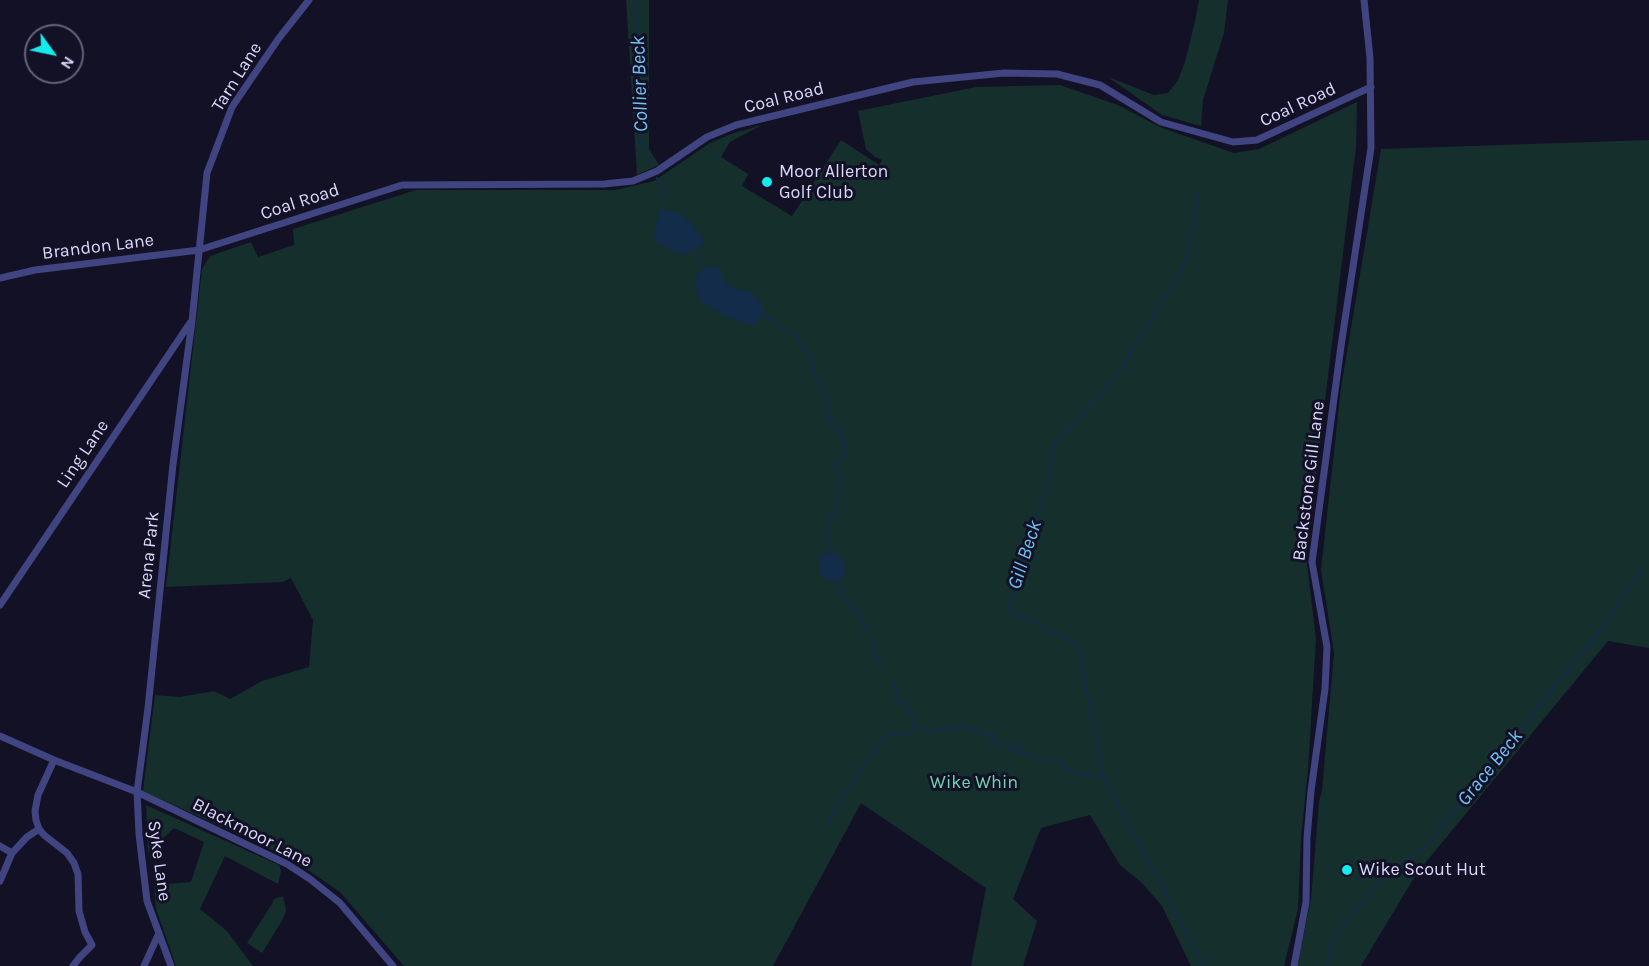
<!DOCTYPE html>
<style>
body{margin:0}
#map{position:relative;width:1649px;height:966px;overflow:hidden;background:#131126;font-family:Karla,sans-serif}
canvas{display:block}
.north{position:absolute;left:24px;top:24px;width:60px;height:60px;box-sizing:border-box;background:#131126;border:2px solid #63617c;border-radius:50%;rotate:123deg;font-size:16px;font-weight:700;line-height:24px;text-align:center;color:#dad9fc}
.north::after{content:'';display:block;margin:auto;width:21px;height:27px;background:#14ebed;clip-path:polygon(50% 0,100% 100%,50% 72%,0 100%)}
</style>
<div id="map">
<canvas width="1649" height="966"></canvas>
<div class="north">N</div>
</div>
<script>
const g = document.querySelector('canvas').getContext('2d');
g.lineJoin = 'round';
function fill(path, color) { g.fillStyle = color; g.fill(path, 'evenodd'); }
const shape = rows => new Path2D(rows.map(r => 'M' + r).join(''));
function strokePath(path, color, width, dash) { g.strokeStyle = color; g.lineWidth = width; g.lineCap = dash ? 'butt' : 'round'; g.setLineDash(dash || []); g.stroke(path); }
function drawText(font, color, halo, rows, align = 'center') {
  g.font = font + ' Karla,sans-serif'; g.lineWidth = 6; g.setLineDash([]); g.textBaseline = 'middle'; g.strokeStyle = halo; g.fillStyle = color; for (const [text, x, y, turn = 0] of rows) {
    g.save(); g.translate(x, y); g.rotate((+turn || 0) * Math.PI / 180); g.textAlign = isNaN(turn) ? turn : align; if (halo) g.strokeText(text, 0, 0); g.fillText(text, 0, 0); g.restore();
  }
}
fill(shape([
 [626,0,649,0,649,149,659,165,637,175],
 [1199,0,1228,0,1224,33,1203,100,1201,126,1162,115,1108,77,1154,95,1168,93,1178,80,1185,62,1195,21],
 [1060,85,1118,105,1162,128,1234,153,1259,149,1357,102,1356,147,1306,556,1316,639,1308,770,1301,837,1298,909,1284,966,1191,966,1162,906,1141,882,1120,865,1090,815,1041,828,1013,899,1037,921,1023,966,971,966,986,888,861,803,773,966,404,966,340,892,292,859,143,791,155,695,180,697,214,691,230,699,262,681,309,667,313,620,291,578,283,582,166,587,202,269,210,256,251,242,258,257,294,245,293,229,416,190,615,190,654,181,710,143,731,134,762,125,730,142,721,157,748,174,742,186,792,216,841,140,879,165,882,160,875,157,866,149,858,111,976,87],
 [1649,140,1649,648,1608,641,1417,873,1361,966,1297,966,1311,899,1319,802,1322,790,1334,653,1321,570,1341,388,1381,149],
 [146,805,279,865,281,871,278,884,225,856,200,909,227,931,253,966,176,966,156,909,154,885,191,882,204,842,174,828,148,853],
 [283,896,286,910,283,919,262,953,247,943,272,904,274,899]
]), '#152f2c');
fill(shape([
 [660,209,675,212,684,217,693,225,705,243,689,253,683,255,661,246,654,239,656,223],
 [708,267,719,268,726,283,735,290,745,290,758,299,762,306,764,313,755,325,746,324,721,314,701,301,696,290,695,279,699,272],
 [829,552,836,552,842,559,845,574,839,580,827,580,819,573,820,556]
]), '#132c49');
strokePath(shape([
 [635,0,642,66,640,118,643,129,641,138,651,167],
 [657,178,663,188,662,202],
 [1199,192,1186,261,1178,276,1123,365,1105,390,1056,441,1048,467,1049,481,1008,609,1078,645,1104,778,1204,966],
 [697,256,707,271],
 [761,315,774,321,784,330,790,332,797,336,802,349,813,358,814,373,829,400,827,417,833,420,829,426,831,427,834,426,840,430,841,438,847,451,841,459,835,464,841,477,835,503,837,508,834,516,829,517,830,529,827,534,828,545,831,549,830,554],
 [834,577,837,587,842,591,839,595,845,597,846,601,852,603,853,608,858,611,860,619,868,633],
 [872,639,874,643,872,647,881,668],
 [893,680,897,691,894,694,899,701,907,706,913,719,914,729,923,728,930,732,936,727,940,730,946,726,955,730,964,725,984,734,991,734,994,735,995,736,991,742,999,746,1006,742,1009,744,1008,748,1012,751,1019,745,1023,748,1019,752,1028,754,1038,760,1059,761,1064,764,1062,767,1082,775,1087,773,1104,778],
 [827,825,837,805,878,745,888,736,894,734,898,736,906,734,911,733,914,729],
 [1327,966,1331,942,1375,885,1428,844,1609,619,1641,569]
]), '#132c49', 2);
strokePath(shape([
 [0,278,35,270,199,250,402,185,604,184,633,181,657,171,707,137,736,125,913,82,1004,73,1057,74,1100,85,1161,122,1233,142,1257,140,1371,87],
 [0,605,190,323],
 [0,736,54,760,137,792,287,864,310,879,340,903,393,966],
 [54,760,38,795,35,811,36,820,39,829,44,835,67,853,74,863,78,874,79,911,85,932,92,945,80,957,73,966],
 [0,846,12,853],
 [0,881,12,853,27,837,39,829],
 [144,966,159,933],
 [171,966,147,901,139,834,137,792,148,708,173,464,192,321,207,173,232,107,279,38,309,0],
 [1294,966,1306,902,1307,838,1311,791,1325,689,1327,647,1312,562,1341,346,1371,148,1370,58,1364,0]
]), '#404481', 7);
for (const [x, y, r, color] of [
 [767,182,6,"#14ebed"],
 [1347,870,6,"#14ebed"]
]) { const dot = new Path2D(); dot.arc(x, y, r, 0, 2 * Math.PI); g.fillStyle = color; g.fill(dot); strokePath(dot, '#131126', 2); }
drawText('18px', '#dad9fc', '#131126', [
 ["Tarn Lane",237,77,-58],
 ["Coal Road",784,98,-14],
 ["Coal Road",1298,105,-25],
 ["Coal Road",300,202,-18],
 ["Brandon Lane",98,247,-7],
 ["Ling Lane",83,454,-56],
 ["Backstone Gill Lane",1309,481,-83],
 ["Arena Park",149,555,-84],
 ["Blackmoor Lane",252,833,27],
 ["Syke Lane",159,861,82]
]);
drawText('18px', '#dad9fc', '#131126', [
 ["Moor Allerton",779,172],
 ["Golf Club",779,193],
 ["Wike Scout Hut",1359,870]
], 'left');
drawText('18px', '#6ad7b2', '#131126', [
 ["Wike Whin",974,783]
]);
drawText('italic 20px', '#6fc3f4', '#131126', [
 ["Collier Beck",640,84,-92],
 ["Gill Beck",1025,555,-72],
 ["Grace Beck",1490,768,-51]
]);
</script>
